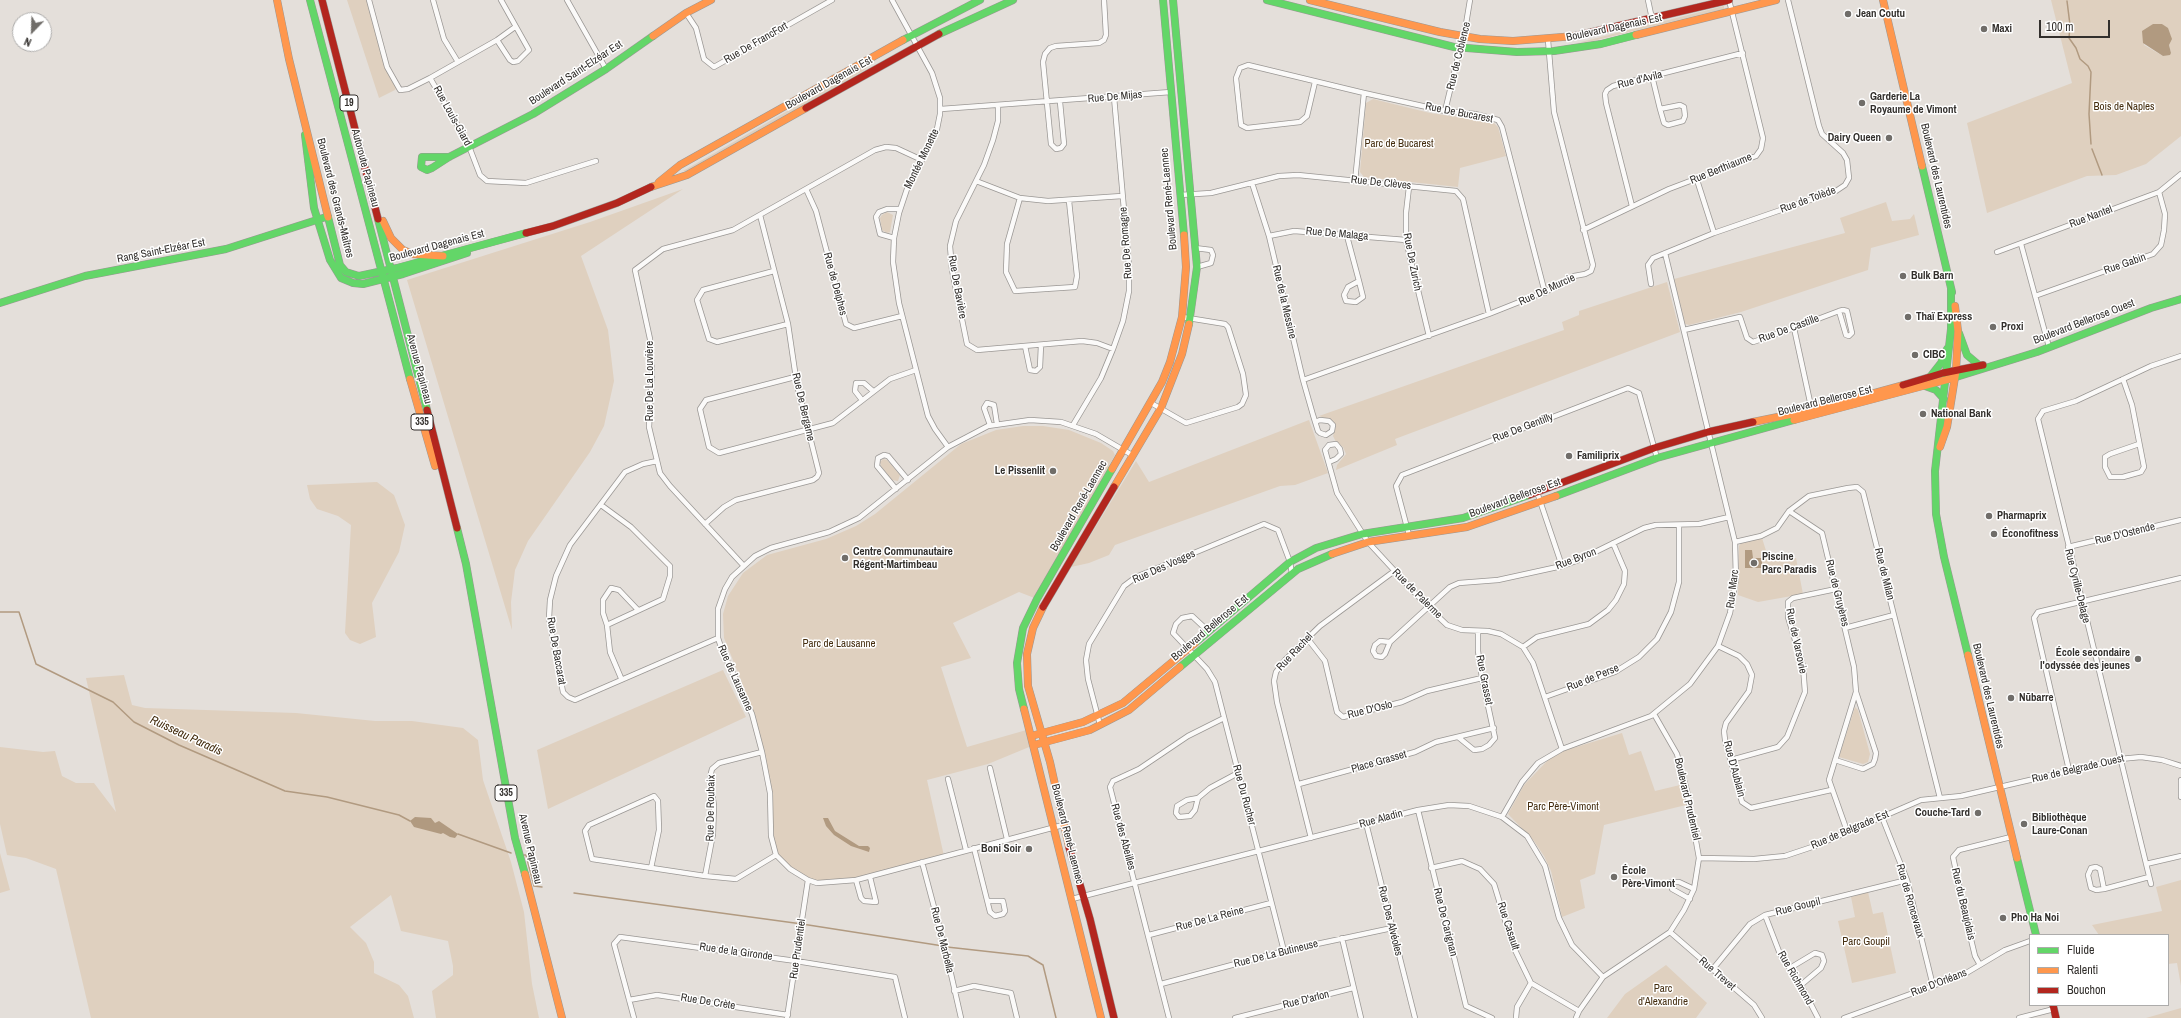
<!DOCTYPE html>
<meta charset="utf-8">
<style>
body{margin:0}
#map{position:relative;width:2181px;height:1018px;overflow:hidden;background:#e4dfda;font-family:"Archivo Narrow",sans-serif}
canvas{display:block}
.legend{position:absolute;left:2029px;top:934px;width:140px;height:72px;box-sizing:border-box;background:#fff;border:1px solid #adacab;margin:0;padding:5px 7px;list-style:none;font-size:12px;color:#322f2c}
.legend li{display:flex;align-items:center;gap:8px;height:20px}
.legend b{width:20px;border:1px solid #adacab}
.north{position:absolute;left:12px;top:12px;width:40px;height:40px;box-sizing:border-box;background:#fff;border:1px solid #adacab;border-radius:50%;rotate:203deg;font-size:11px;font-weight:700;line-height:16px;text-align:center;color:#322f2c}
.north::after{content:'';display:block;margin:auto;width:14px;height:18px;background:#706d69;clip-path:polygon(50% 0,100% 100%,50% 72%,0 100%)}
.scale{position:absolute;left:2039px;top:20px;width:71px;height:18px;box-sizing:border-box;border:2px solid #322f2c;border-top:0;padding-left:5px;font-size:12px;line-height:14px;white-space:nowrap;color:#322f2c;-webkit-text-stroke:3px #fff;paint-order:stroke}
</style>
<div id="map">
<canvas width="2181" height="1018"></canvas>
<ul class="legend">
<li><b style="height:5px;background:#63d668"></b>Fluide</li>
<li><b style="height:5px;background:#ff974d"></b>Ralenti</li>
<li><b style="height:5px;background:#b3261e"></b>Bouchon</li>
</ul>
<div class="north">N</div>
<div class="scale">100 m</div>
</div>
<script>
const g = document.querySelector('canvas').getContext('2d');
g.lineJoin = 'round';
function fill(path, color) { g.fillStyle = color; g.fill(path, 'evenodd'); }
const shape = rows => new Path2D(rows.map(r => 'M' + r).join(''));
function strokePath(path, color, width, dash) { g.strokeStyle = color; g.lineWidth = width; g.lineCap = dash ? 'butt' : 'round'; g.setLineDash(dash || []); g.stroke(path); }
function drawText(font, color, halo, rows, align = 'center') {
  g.font = font + ' "Archivo Narrow",sans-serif'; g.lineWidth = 3; g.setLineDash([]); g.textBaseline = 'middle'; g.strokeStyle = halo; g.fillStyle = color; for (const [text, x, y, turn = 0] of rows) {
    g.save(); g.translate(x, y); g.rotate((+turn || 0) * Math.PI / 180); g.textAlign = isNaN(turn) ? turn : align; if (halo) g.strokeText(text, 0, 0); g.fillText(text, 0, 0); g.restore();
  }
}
fill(shape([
 [347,0,369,0,387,67,397,86,395,90,379,98],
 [2051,0,2181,0,2181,136,2146,164,2116,175,2087,176,1987,213,1967,123,2072,83],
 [2153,24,2162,24,2171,36,2169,45,2171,53,2163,56,2144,45],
 [1724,6,1724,9,1662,24,1593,41,1577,43],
 [876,60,863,71,839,85,686,171,683,171],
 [1373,99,1430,113,1493,122,1498,127,1506,156,1460,168,1458,187,1364,177,1360,172,1366,103],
 [683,189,581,256,608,330,614,381,604,426,590,452,528,541,515,570,511,602,512,630,407,280,590,222],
 [1886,202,1892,221,1910,219,1914,214,1919,235,1871,248,1868,270,1741,312,1689,325,1685,324,1674,279,1845,233,1840,218],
 [887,212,893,215,890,232,887,233,882,230,880,218,882,215],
 [1667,282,1680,332,1395,439,1397,445,1336,470,1337,465,1346,454,1343,447,1336,442,1333,436,1336,426,1333,421,1319,416,1564,330,1562,322,1579,315,1579,311],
 [1309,420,1328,473,1295,485,1280,486,1115,545,1109,555,1089,563,1071,567,1136,461,1149,482],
 [1023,426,1043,426,1069,430,1101,443,1113,451,1115,455,1073,530,1037,599,1019,592,953,623,971,658,941,667,967,747,1030,729,1034,745,988,764,927,780,944,856,870,877,817,883,790,869,776,855,771,836,770,793,762,752,741,680,724,638,723,614,728,596,743,573,767,555,826,539,856,526,875,514,961,444,996,430],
 [883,459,887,460,900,475,898,481,892,480,881,466,880,462],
 [377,482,394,495,405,525,399,552,372,603,376,637,360,644,350,640,345,633,351,525,338,516,317,509,310,499,307,485],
 [1762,538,1768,557,1781,552,1783,560,1796,558,1803,594,1758,602,1738,595,1739,546,1741,543],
 [723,670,746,717,548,809,537,750],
 [124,675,132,705,145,708,296,713,375,721,412,721,463,728,478,740,483,780,511,862,524,912,532,984,539,1018,436,1018,432,991,453,975,453,966,448,941,401,931,391,895,350,927,366,943,374,962,374,973,399,985,408,996,414,1018,91,1018,56,869,26,858,7,855,0,824,0,747,43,752,55,751,62,776,76,783,94,783,116,812,86,678],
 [1855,707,1858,710,1870,754,1868,762,1863,764,1839,757],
 [1622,733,1629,755,1641,751,1655,791,1680,785,1686,805,1604,825,1595,874,1580,880,1585,908,1562,917,1551,871,1544,856,1534,841,1508,814,1524,785,1548,760,1563,751],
 [0,853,10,890,0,893],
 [2181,880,2181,986,2177,963,2168,964,2168,935,2099,935,2092,925,2162,911,2156,887],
 [1868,892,1873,914,1883,912,1896,973,1852,983,1838,921,1855,917,1851,897],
 [1666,965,1707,1003,1696,1018,1607,1018,1625,994],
 [2181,1008,2181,1018,2146,1018]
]), '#dfd0bf');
fill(shape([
 [2153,24,2162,24,2168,28,2172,39,2169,45,2171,53,2170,55,2163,56,2143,43,2142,31],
 [1745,550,1752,550,1753,558,1762,558,1762,568,1745,568],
 [415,817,431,818,435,823,439,821,458,834,455,838,450,837,443,833,441,834,414,827,410,821],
 [823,818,828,818,835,831,859,846,868,846,870,848,869,852,851,846,834,835,826,826]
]), '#b19a80');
strokePath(shape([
 [2067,1,2070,25,2069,38,2076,48,2080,59,2088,66,2091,72,2089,114,2091,144],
 [2092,149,2102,175],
 [0,612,19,612,36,664,113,702,134,722,179,745,285,791,327,797,399,815,410,821],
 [458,834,511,853],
 [524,855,526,855,534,886,542,887],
 [574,893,802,924,943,946],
 [947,947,1028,956,1043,965,1056,1018]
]), '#b19a80', 1.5);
const street = shape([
 [369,0,387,67,400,90,408,89,430,78,497,40,515,27],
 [433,0,444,39,458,62],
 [567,0,606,69],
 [892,0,932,73,940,98,940,114,937,129,907,189,899,213,894,238,893,262,899,303,928,416,935,429,948,447],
 [1648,0,1652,19],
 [686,13,696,28,704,59,714,67,832,0],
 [497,40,510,60,513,62,518,61,529,50,501,0],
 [1652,76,1660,109,1664,123,1668,125,1683,121,1685,116,1684,107,1680,105,1660,109],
 [430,78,467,141,480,175,487,181,526,183,596,161],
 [1315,82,1307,116,1300,122,1247,128,1241,125,1236,78,1240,68,1248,65,1364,93,1445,111,1475,114,1498,120,1502,127,1545,293],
 [1060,102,1064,144,1061,148,1056,149,1051,144,1043,62,1045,54,1050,48,1056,46,1099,43,1104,40,1106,35,1104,0],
 [998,106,998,121,993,140,984,165,956,221,950,246,952,270,967,344,977,350,1082,341,1097,343,1113,349],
 [941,109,1171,92],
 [1445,111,1466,24,1470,0],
 [1697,180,1714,233],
 [976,181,1020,198,1048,201,1122,196],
 [1355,181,1364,93],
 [1252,183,1269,236,1303,380,1313,415,1318,431,1320,433,1326,435,1332,431,1333,425,1329,421,1320,420,1315,422],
 [1409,187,1406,213,1406,240,1429,336],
 [806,189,816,211,846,324,854,328,902,316],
 [1180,195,1211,193,1279,176,1298,175,1456,191,1463,199,1489,314],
 [1020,198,1007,244,1006,272,1015,291,1075,287,1077,276,1069,201],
 [1632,206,1606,103,1605,94,1607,90,1613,86,1743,53],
 [1583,230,1669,189,1756,156,1761,149,1763,138,1729,0],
 [1269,236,1294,231,1406,240],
 [1347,236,1359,281,1363,297,1356,302,1346,301,1344,295,1348,287,1359,281],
 [894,238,880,234,876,217,879,212,887,209,900,209],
 [2021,244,2049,347],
 [1195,248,1211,250,1213,255,1211,263,1197,267],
 [1997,252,2159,192,2181,174],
 [774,271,703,290,697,300,709,339,717,342,788,324],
 [1651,284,1648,265,1653,258,1714,233,1836,191,1845,185,1849,178,1847,160,1843,153,1822,134,1819,126,1788,0],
 [2035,296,2153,254,2161,245,2164,230,2165,214,2159,192],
 [1794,328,1812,411],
 [1684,330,1740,317,1747,338,1753,342,1794,328,1839,311,1843,310,1847,311,1852,333,1849,336,1846,335,1839,311],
 [1025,346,1030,370,1036,371,1040,367,1041,345],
 [795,377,706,400,700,409,709,447,719,453,833,423,890,379,916,370],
 [2123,379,2132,405,2144,467,2141,472,2123,477,2110,477,2105,467,2105,457,2110,454,2139,444],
 [1303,380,1489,314,1557,287,1574,276,1585,274,1591,271,1593,265,1554,112,1548,40],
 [862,400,855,391,856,383,864,383,873,391],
 [1151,403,1186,423,1238,407,1242,404,1246,395,1243,374,1228,327,1225,324,1182,317],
 [990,425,984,408,987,403,994,405,997,424],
 [1073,425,1101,378,1113,349,1123,321,1129,291,1129,266,1114,97],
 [657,461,643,464,625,472,570,545,556,576,550,600,549,618,563,692,568,697,575,700,718,638],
 [1329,462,1336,459,1341,454,1340,449,1336,444,1329,445,1325,450,1337,493,1368,542,1428,607,1447,625,1462,630,1488,631,1501,634,1523,647,1533,663,1562,749],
 [896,489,877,466,878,458,884,455,888,456,908,480],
 [1537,492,1562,566],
 [601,505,631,527,670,566,670,576,663,599,607,625,603,613,603,600,611,588,619,590,638,610],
 [1789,511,1822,533,1854,667,1856,692,1829,780,1847,831],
 [705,524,724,507,736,500,813,480,817,477,819,473,797,385,788,324,760,215],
 [1409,535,1396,486,1402,475,1628,388,1639,393,1657,458],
 [1735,542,1761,536,1777,528,1789,511,1809,496,1848,488,1857,487,1863,492,1940,798],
 [2068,547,2181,520],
 [743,565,670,486,660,473,649,427,652,374,650,339,635,270,663,249,733,230,875,150,886,147,896,148,922,160],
 [607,625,610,652,621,678],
 [1845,628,1894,615],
 [1207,630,1192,616,1182,618,1176,624,1173,633,1207,669,1215,682,1284,951],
 [1307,638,1325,661,1337,712,1343,717,1402,702,1427,691,1482,678],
 [1390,642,1380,641,1375,645,1373,651,1376,656,1382,657,1385,654,1390,642,1450,587,1459,583,1498,580,1562,566,1579,560,1644,528,1656,525,1699,524,1729,517],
 [1718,646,1739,656,1747,664,1752,675,1749,691,1726,723,1724,731,1725,740,1742,802,1751,808,1831,790],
 [1523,647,1537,637,1589,624,1608,610,1616,600,1624,584,1625,571,1613,543],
 [1545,697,1615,672,1639,657,1657,639,1671,612,1679,582,1679,525],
 [1100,725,1088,679,1086,660,1089,644,1124,586,1136,577,1264,524,1278,530,1290,562,1292,574],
 [1458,737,1474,750,1482,749,1489,745,1495,738,1482,678,1478,651,1478,631],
 [1731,760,1778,747,1787,737,1805,692,1803,666,1788,617,1788,602,1793,598,1836,589],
 [1835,760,1863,769,1873,764,1875,759,1876,753,1856,692],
 [990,768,1007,839],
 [2069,770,2034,618,2038,612,2181,578],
 [948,779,966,850],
 [2181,780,2181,797],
 [1299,784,1415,752,1436,742,1494,728],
 [1198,798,1195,810,1190,816,1179,817,1176,813,1177,806,1187,800,1198,798,1210,788,1238,773],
 [1418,810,1466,1006,1492,1018],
 [1502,817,1522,782,1538,763,1562,749,1651,716,1690,684,1718,646,1730,613,1736,579,1735,542,1665,253],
 [1882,817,1907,880,1933,986],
 [1366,823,1415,1018],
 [1063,825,856,880,817,883,808,880,790,869,776,855,771,836,770,793,762,752,752,714,722,650,718,638,718,609,725,589,732,577,755,556,771,548,829,532,859,518,948,447,988,426,1030,420,1061,422,1096,434,1132,455],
 [1311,838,1277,702,1274,681,1276,672,1285,660,1320,626,1393,572],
 [974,848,990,912,995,916,1003,914,1005,911,1003,901,988,901],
 [1699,858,1754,859,1785,856,1815,846,1921,800,1961,796,2120,759,2141,757,2162,760,2181,766],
 [922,862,946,952,961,1018],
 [2146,864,2181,856],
 [651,868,659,830,658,801,654,796,589,825,585,831,592,859,705,876,736,879,776,855],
 [1431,868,1462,861,1480,869,1494,884,1513,946,1531,983,1579,1011],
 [705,876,713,834,714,806,710,777,712,769,719,763,762,752],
 [856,880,861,898,864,901,876,902,870,877],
 [2151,884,2038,419,2043,411,2076,401,2151,366,2181,356],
 [2104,889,2100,869,2096,867,2091,868,2088,875,2091,888,2096,890,2104,889,2149,877],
 [1072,899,1418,810,1449,805,1469,806,1502,817,1527,836,1545,866,1559,918,1572,945,1603,977],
 [1690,899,1672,889,1671,882,1679,882,1694,889],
 [1765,915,1780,954,1801,985,1818,1018],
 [1670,932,1754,1005,1762,1018],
 [1149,935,1271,903],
 [1342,938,1361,1018],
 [1980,965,1975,956,1968,927,1953,857,1959,850,2011,837],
 [1790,968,1815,953,1822,955,1824,961,1821,968,1801,985],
 [1712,970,1750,924,1765,915,1907,880],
 [1161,984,1284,951,1392,928],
 [954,991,974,986,1011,993,1017,1018],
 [629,1000,657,995,788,1015],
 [634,1018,614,944,620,937,796,961,895,977,905,1018],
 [787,1018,808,880],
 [1169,1018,1110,787,1113,781,1139,769,1188,736,1224,718],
 [1235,1018,1353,988],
 [1516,1018,1517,1007,1531,983],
 [1576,1018,1579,1011,1603,977,1670,932,1684,910,1694,889,1699,858,1687,791,1677,754,1654,714],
 [1844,1018,1963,975,2005,950,2030,941],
 [2019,1018,2054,1009]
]);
const fast = shape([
 [310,0,410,379],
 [1163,0,1184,235],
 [1173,0,1197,267,1189,324],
 [1267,0,1454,47,1517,52,1554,51,1601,44,1636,35],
 [939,34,1013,0],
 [903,40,980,0],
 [305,135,314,208,330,260,341,278,353,283,363,284,403,274,467,253],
 [449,157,422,157,421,167,427,170,432,168,449,157,533,114,606,69,653,36],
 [1922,166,1952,292],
 [328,217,340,265,346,272,359,276,397,268,526,233],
 [378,219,427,410],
 [1951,288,1951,329,1935,471,1936,514,1944,557,1968,655],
 [0,303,85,276,226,249,326,217],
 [1959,333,1967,355,1980,366],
 [1930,377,1941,363,1947,349],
 [1953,378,2037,352,2151,308,2181,299],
 [1925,386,1936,390,1944,399],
 [1556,496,1657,458,1794,420],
 [457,528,466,564,515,838,525,874],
 [1195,643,1290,562,1316,548,1362,534,1463,518,1529,495],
 [1180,667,1298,569,1332,554],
 [1024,709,1019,689,1017,663,1023,628,1037,599,1112,469],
 [2017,858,2036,935]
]);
const slow = shape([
 [277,0,289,59,328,217],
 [1310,0,1440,32,1480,39,1513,41,1575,36],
 [1883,0,1922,166],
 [1636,35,1776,0],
 [653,36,686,13,711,0],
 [659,182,680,165,903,40],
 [651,187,687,175,806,108],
 [383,221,391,238,403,250,412,254,443,256],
 [410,379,435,466],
 [1794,420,1953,378],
 [1753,422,1812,410,1903,385],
 [1940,447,1947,427,1956,371,1958,331,1955,306],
 [1112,469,1162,382,1170,362,1182,317,1186,267,1184,235],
 [1114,487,1161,408,1182,354,1189,324],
 [1332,554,1368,542,1467,527,1556,496],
 [1043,607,1033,628,1027,654,1028,686,1050,762,1069,847],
 [1968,655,2017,858],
 [1024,709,1101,1018],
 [1035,735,1083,722,1123,703,1195,643],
 [1034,745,1090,730,1129,710,1180,667],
 [525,874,562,1018]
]);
const jam = shape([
 [322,0,378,219],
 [1575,36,1729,0],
 [806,108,939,34],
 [526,233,553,226,617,203,651,187],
 [1903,385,1943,373,1983,365],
 [427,410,457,528],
 [1529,495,1654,448,1708,432,1753,422],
 [1043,607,1114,487],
 [1069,847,1090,919,1114,1018],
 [2053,1005,2056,1018]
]);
strokePath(street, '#9a9794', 6);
strokePath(fast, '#9a9794', 8);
strokePath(slow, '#9a9794', 8);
strokePath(jam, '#9a9794', 8);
strokePath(street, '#fbfaf9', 4.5);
strokePath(fast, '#63d668', 7);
strokePath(slow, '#ff974d', 7);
strokePath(jam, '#b3261e', 7);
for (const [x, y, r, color] of [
 [1848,14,4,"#706d69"],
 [1984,29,4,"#706d69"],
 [1862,103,4,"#706d69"],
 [1889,138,4,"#706d69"],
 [1903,276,4,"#706d69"],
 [1908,317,4,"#706d69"],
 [1993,327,4,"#706d69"],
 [1915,355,4,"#706d69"],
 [1923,414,4,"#706d69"],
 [1569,456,4,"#706d69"],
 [1053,471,4,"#706d69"],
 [1989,516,4,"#706d69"],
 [1994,534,4,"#706d69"],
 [845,558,4,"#706d69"],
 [1754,563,4,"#706d69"],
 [2138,659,4,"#706d69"],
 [2011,698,4,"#706d69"],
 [1978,813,4,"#706d69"],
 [2024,824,4,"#706d69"],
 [1029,849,4,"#706d69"],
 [1614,877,4,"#706d69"],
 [2003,918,4,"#706d69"]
]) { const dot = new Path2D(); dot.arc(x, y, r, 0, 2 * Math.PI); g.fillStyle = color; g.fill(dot); strokePath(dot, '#fff', 1.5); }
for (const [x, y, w] of [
 [349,103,18],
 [422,422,22],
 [506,793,22]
]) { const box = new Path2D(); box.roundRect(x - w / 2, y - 8, w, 16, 3); g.fillStyle = '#fff'; g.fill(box); strokePath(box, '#322f2c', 1); }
drawText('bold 10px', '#322f2c', null, [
 ["19",349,103],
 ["335",422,422],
 ["335",506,793]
]);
drawText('bold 11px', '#322f2c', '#fff', [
 ["Jean Coutu",1856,14],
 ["Maxi",1992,29],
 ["Garderie La",1870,97],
 ["Royaume de Vimont",1870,110],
 ["Dairy Queen",1881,138,"right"],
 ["Bulk Barn",1911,276],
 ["Thaï Express",1916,317],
 ["Proxi",2001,327],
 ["CIBC",1923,355],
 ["National Bank",1931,414],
 ["Familiprix",1577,456],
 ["Le Pissenlit",1045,471,"right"],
 ["Pharmaprix",1997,516],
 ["Éconofitness",2002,534],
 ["Centre Communautaire",853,552],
 ["Régent-Martimbeau",853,565],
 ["Piscine",1762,557],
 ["Parc Paradis",1762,570],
 ["École secondaire",2130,653,"right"],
 ["l'odyssée des jeunes",2130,666,"right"],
 ["Nūbarre",2019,698],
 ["Couche-Tard",1970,813,"right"],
 ["Bibliothèque",2032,818],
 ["Laure-Conan",2032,831],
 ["Boni Soir",1021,849,"right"],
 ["École",1622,871],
 ["Père-Vimont",1622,884],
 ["Pho Ha Noi",2011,918]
], 'left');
drawText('11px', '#322f2c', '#fff', [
 ["Boulevard Dagenais Est",1614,28,-12],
 ["Rue De FrancFort",756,43,-30],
 ["Rue de Coblence",1459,56,-76],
 ["Boulevard Saint-Elzéar Est",576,73,-33],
 ["Rue d'Avila",1640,80,-14],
 ["Boulevard Dagenais Est",829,83,-29],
 ["Rue De Mijas",1115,97,-5],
 ["Rue De Bucarest",1459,113,11],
 ["Rue Louis-Giard",452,116,61],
 ["Montée Monette",922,159,-64],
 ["Autoroute Papineau",365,168,75],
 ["Rue Berthiaume",1721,169,-22],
 ["Boulevard des Laurentides",1936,176,77],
 ["Rue De Clèves",1381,183,6],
 ["Boulevard des Grands-Maîtres",335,198,76],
 ["Boulevard René-Laennec",1169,199,-95],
 ["Rue de Tolède",1808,200,-20],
 ["Rue Nantel",2091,217,-21],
 ["Rue De Malaga",1337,234,5],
 ["Rue De Romagne",1126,243,-94],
 ["Boulevard Dagenais Est",437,246,-15],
 ["Rang Saint-Elzéar Est",161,251,-11],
 ["Rue De Zurich",1412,262,79],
 ["Rue Gabin",2125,264,-19],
 ["Rue de Delphes",835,284,75],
 ["Rue De Bavière",957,287,80],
 ["Rue De Murcie",1547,290,-25],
 ["Rue de la Messine",1284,302,77],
 ["Boulevard Bellerose Ouest",2084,322,-21],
 ["Rue De Castille",1789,329,-20],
 ["Avenue Papineau",419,369,75],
 ["Rue De La Louvière",650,381,-90],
 ["Boulevard Bellerose Est",1825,401,-14],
 ["Rue De Bergame",803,407,77],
 ["Rue De Gentilly",1523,428,-21],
 ["Boulevard Bellerose Est",1515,498,-20],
 ["Boulevard René-Laennec",1079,506,-60],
 ["Rue D'Ostende",2125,534,-14],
 ["Rue Byron",1576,559,-21],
 ["Rue Des Vosges",1164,567,-24],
 ["Rue de Milan",1884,574,76],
 ["Rue Cyrille-Delage",2077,586,76],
 ["Rue Marc",1733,589,-83],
 ["Rue de Gruyères",1837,593,76],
 ["Rue de Palerme",1417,594,45],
 ["Boulevard Bellerose Est",1210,628,-40],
 ["Rue de Varsovie",1796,641,78],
 ["Rue De Baccarat",556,651,80],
 ["Rue Rachel",1295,652,-47],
 ["Rue de Lausanne",735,678,66],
 ["Rue de Perse",1593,678,-22],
 ["Rue Grasset",1484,680,79],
 ["Boulevard des Laurentides",1988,696,77],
 ["Rue D'Oslo",1370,710,-14],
 ["Place Grasset",1379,762,-16],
 ["Rue D'Aublain",1734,769,75],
 ["Rue de Belgrade Ouest",2078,769,-13],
 ["Rue Du Rucher",1244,795,75],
 ["Boulevard Prudentiel",1687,799,77],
 ["Rue De Roubaix",711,808,-89],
 ["Rue Aladin",1381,819,-15],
 ["Rue de Belgrade Est",1850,830,-23],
 ["Boulevard René-Laennec",1067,834,76],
 ["Rue des Abeilles",1123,837,75],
 ["Avenue Papineau",530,849,77],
 ["Rue de Roncevaux",1910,901,74],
 ["Rue du Beaujolais",1963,904,77],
 ["Rue Goupil",1798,907,-14],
 ["Rue De La Reine",1210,919,-15],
 ["Rue Des Alvéoles",1390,921,76],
 ["Rue De Carignan",1445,922,76],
 ["Rue Casault",1508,926,72],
 ["Rue De Marbella",942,940,76],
 ["Rue Prudentiel",798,949,-82],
 ["Rue de la Gironde",736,952,8],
 ["Rue De La Butineuse",1276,954,-14],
 ["Rue Trevet",1717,974,41],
 ["Rue Richmond",1795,978,60],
 ["Rue D'Orléans",1939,983,-21],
 ["Rue D'arlon",1306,1000,-14],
 ["Rue De Crète",708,1002,9]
]);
drawText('11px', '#442d0f', '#fff', [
 ["Bois de Naples",2124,107],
 ["Parc de Bucarest",1399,144],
 ["Parc de Lausanne",839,644],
 ["Parc Père-Vimont",1563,807],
 ["Parc Goupil",1866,942],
 ["Parc",1663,989],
 ["d'Alexandrie",1663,1002]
]);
drawText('italic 12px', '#3d2607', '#fff', [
 ["Ruisseau Paradis",186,736,25]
]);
</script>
